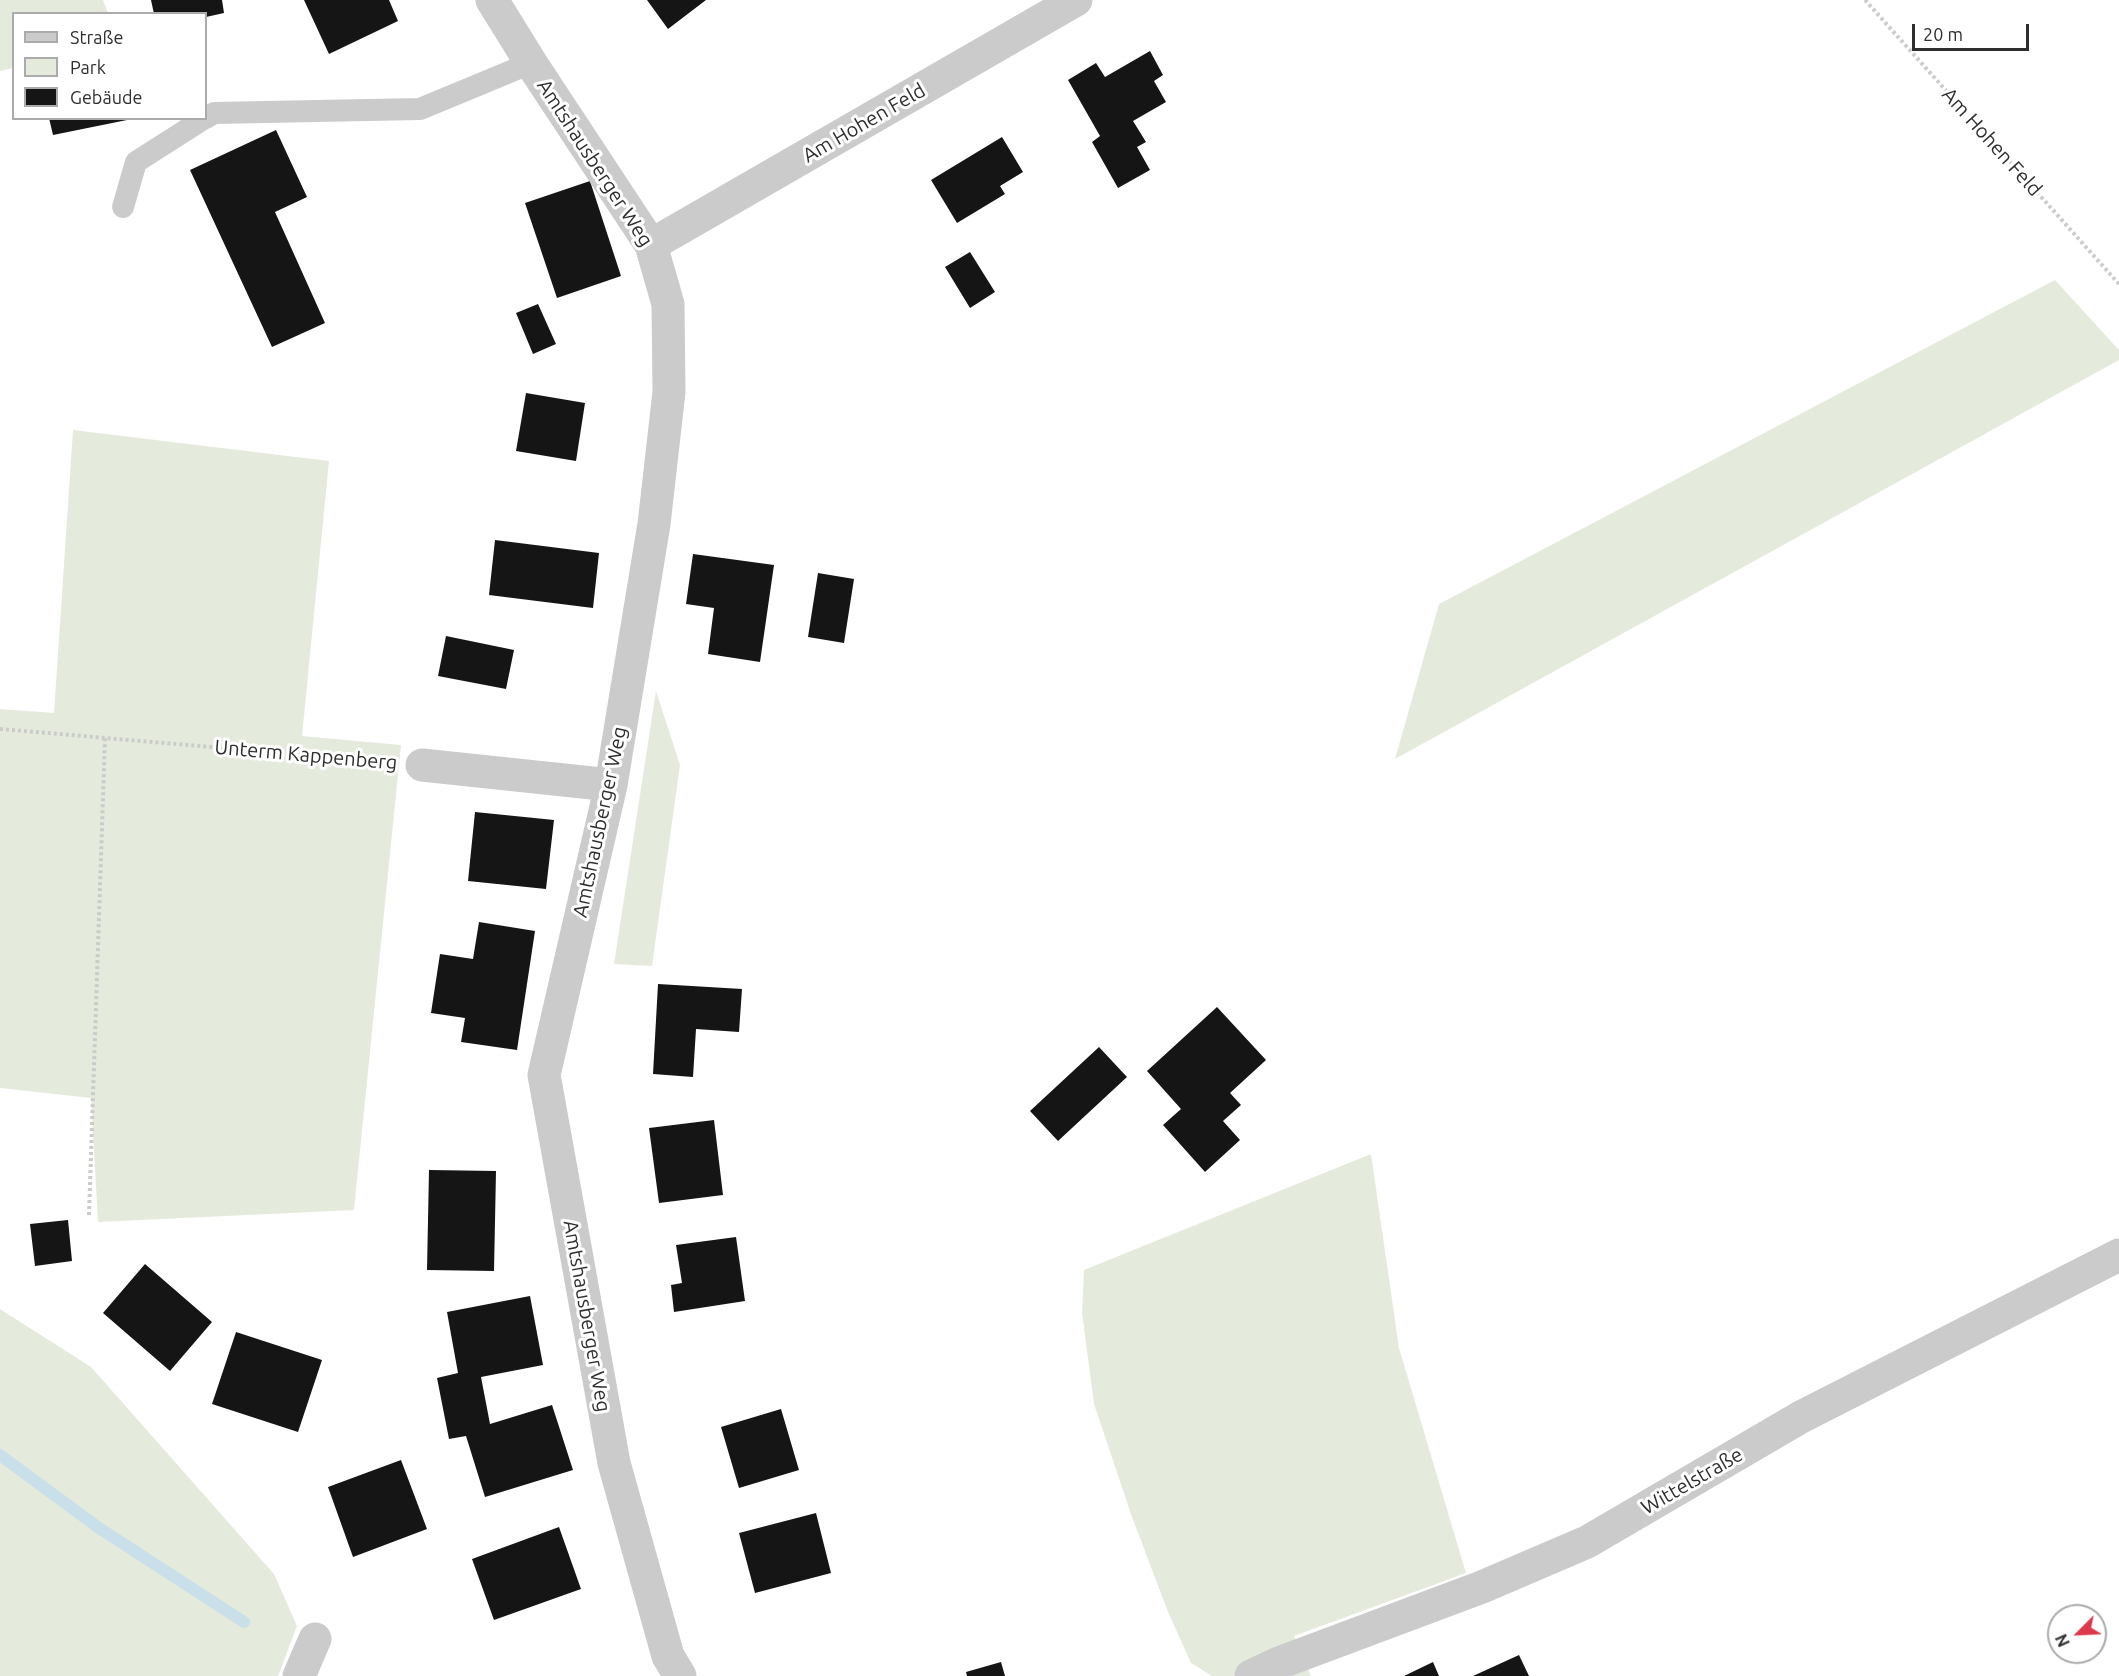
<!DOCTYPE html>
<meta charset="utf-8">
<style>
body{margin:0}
#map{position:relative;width:2119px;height:1676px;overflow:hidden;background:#fff;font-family:Ubuntu,sans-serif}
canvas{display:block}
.legend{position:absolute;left:12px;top:12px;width:195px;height:108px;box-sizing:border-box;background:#fff;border:2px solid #ababab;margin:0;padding:8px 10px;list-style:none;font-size:18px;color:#2e2e2e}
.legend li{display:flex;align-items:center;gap:12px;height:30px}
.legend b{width:30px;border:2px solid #ababab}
.north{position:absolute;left:2047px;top:1604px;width:60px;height:60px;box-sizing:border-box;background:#fff;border:2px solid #ababab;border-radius:50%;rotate:246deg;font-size:16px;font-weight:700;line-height:24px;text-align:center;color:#2e2e2e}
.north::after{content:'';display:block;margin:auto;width:21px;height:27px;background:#dc394d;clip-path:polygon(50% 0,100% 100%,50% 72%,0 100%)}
.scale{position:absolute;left:1912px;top:24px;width:117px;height:27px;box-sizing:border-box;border:3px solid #2e2e2e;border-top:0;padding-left:8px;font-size:18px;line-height:21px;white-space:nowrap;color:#2e2e2e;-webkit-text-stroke:4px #fff;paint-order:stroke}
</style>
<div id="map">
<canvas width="2119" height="1676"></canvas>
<ul class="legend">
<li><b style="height:8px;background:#cbcbcb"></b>Straße</li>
<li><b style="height:16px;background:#e5ebdc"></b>Park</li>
<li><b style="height:16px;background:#151515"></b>Gebäude</li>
</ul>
<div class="north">N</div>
<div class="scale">20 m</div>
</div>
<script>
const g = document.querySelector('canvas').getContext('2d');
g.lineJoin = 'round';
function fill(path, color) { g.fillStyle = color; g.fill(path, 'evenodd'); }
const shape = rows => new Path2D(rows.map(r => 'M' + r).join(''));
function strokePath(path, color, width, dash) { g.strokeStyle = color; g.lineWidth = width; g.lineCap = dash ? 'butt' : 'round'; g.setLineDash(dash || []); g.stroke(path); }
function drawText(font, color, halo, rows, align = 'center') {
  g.font = font + ' Ubuntu,sans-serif'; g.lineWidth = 6; g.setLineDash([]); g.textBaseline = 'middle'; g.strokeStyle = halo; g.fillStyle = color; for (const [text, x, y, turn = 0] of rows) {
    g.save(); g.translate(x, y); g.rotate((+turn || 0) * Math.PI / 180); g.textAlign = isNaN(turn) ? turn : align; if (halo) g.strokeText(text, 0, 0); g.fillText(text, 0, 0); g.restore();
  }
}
fill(shape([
 [0,0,103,0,108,13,14,14,13,68,0,71],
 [2055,280,2119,350,2119,360,1395,759,1439,604],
 [73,430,329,461,302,736,401,745,354,1210,98,1222,91,1098,0,1088,0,709,54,713],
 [656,691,680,765,652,966,614,964],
 [1371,1154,1399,1348,1466,1573,1294,1636,1311,1676,1212,1676,1191,1663,1168,1612,1132,1517,1094,1404,1082,1313,1084,1270],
 [0,1309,91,1367,274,1574,297,1626,278,1676,0,1676]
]), '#e5ebdc');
strokePath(shape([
 [0,1455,99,1528,244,1622]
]), '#c9dfea', 12);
fill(shape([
 [151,0,222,0,224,13,206,17,206,14,154,14],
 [304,0,389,0,398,21,329,54],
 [647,0,706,0,668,29],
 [1150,51,1163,75,1154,81,1166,102,1133,121,1146,142,1137,147,1150,170,1118,188,1092,142,1100,136,1068,80,1096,63,1105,77],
 [49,118,127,118,127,120,53,135],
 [276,130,307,197,275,212,325,323,272,347,190,170],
 [1002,137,1023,172,1000,186,1005,194,957,223,931,180],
 [590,181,621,276,557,298,525,203],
 [970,252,995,292,970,308,945,267],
 [538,304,556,344,533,354,516,313],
 [526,393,585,403,576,461,516,451],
 [495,540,599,553,593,608,489,595],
 [693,554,774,565,760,662,708,654,714,608,686,604],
 [818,573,854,579,844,643,808,637],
 [446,636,514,650,506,689,438,676],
 [475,812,554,820,546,889,468,881],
 [479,922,535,931,517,1050,461,1042,465,1018,431,1013,440,954,473,959],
 [658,984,742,989,739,1032,696,1029,693,1077,653,1074],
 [1217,1007,1266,1060,1230,1093,1241,1105,1223,1121,1240,1140,1205,1172,1163,1125,1181,1109,1147,1071],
 [1099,1047,1127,1077,1058,1141,1030,1111],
 [714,1120,723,1195,659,1203,649,1128],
 [429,1170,496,1171,494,1271,427,1270],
 [68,1220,72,1261,35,1266,30,1224],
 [736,1237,745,1301,674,1312,671,1285,682,1283,676,1245],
 [145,1264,212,1322,170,1371,103,1313],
 [530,1296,543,1365,481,1377,490,1424,552,1405,573,1470,485,1497,466,1436,449,1439,437,1378,458,1373,447,1312],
 [236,1332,322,1360,298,1432,212,1404],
 [781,1409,799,1470,739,1488,721,1427],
 [401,1460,427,1529,353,1557,328,1487],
 [816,1513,831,1573,755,1593,739,1533],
 [559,1527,581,1589,494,1620,472,1559],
 [1519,1655,1529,1676,1473,1676],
 [1001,1662,1005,1676,967,1676,966,1672],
 [1433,1662,1439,1676,1404,1676]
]), '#151515');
strokePath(shape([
 [1865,0,2119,284],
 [0,729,388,762],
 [89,1215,105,738]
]), '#cbcbcb', 4, [3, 3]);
strokePath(shape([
 [206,118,214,113,420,109,531,63],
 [123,207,136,162,205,118]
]), '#cbcbcb', 22);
strokePath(shape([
 [492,0,531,63,651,245,668,304,669,392,654,524,611,785,544,1075,614,1463,668,1656,680,1676],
 [651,245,1076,0],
 [422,765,611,785],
 [299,1676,315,1639],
 [1251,1676,1279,1663,1482,1587,1587,1542,1801,1417,2119,1255]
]), '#cbcbcb', 33);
drawText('20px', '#2e2e2e', '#fff', [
 ["Am Hohen Feld",864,123,-30],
 ["Am Hohen Feld",1992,142,48],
 ["Amtshausberger Weg",595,163,57],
 ["Unterm Kappenberg",306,755,5],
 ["Amtshausberger Weg",600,822,-78],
 ["Amtshausberger Weg",587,1316,80],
 ["Wittelstraße",1692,1481,-30]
]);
</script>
